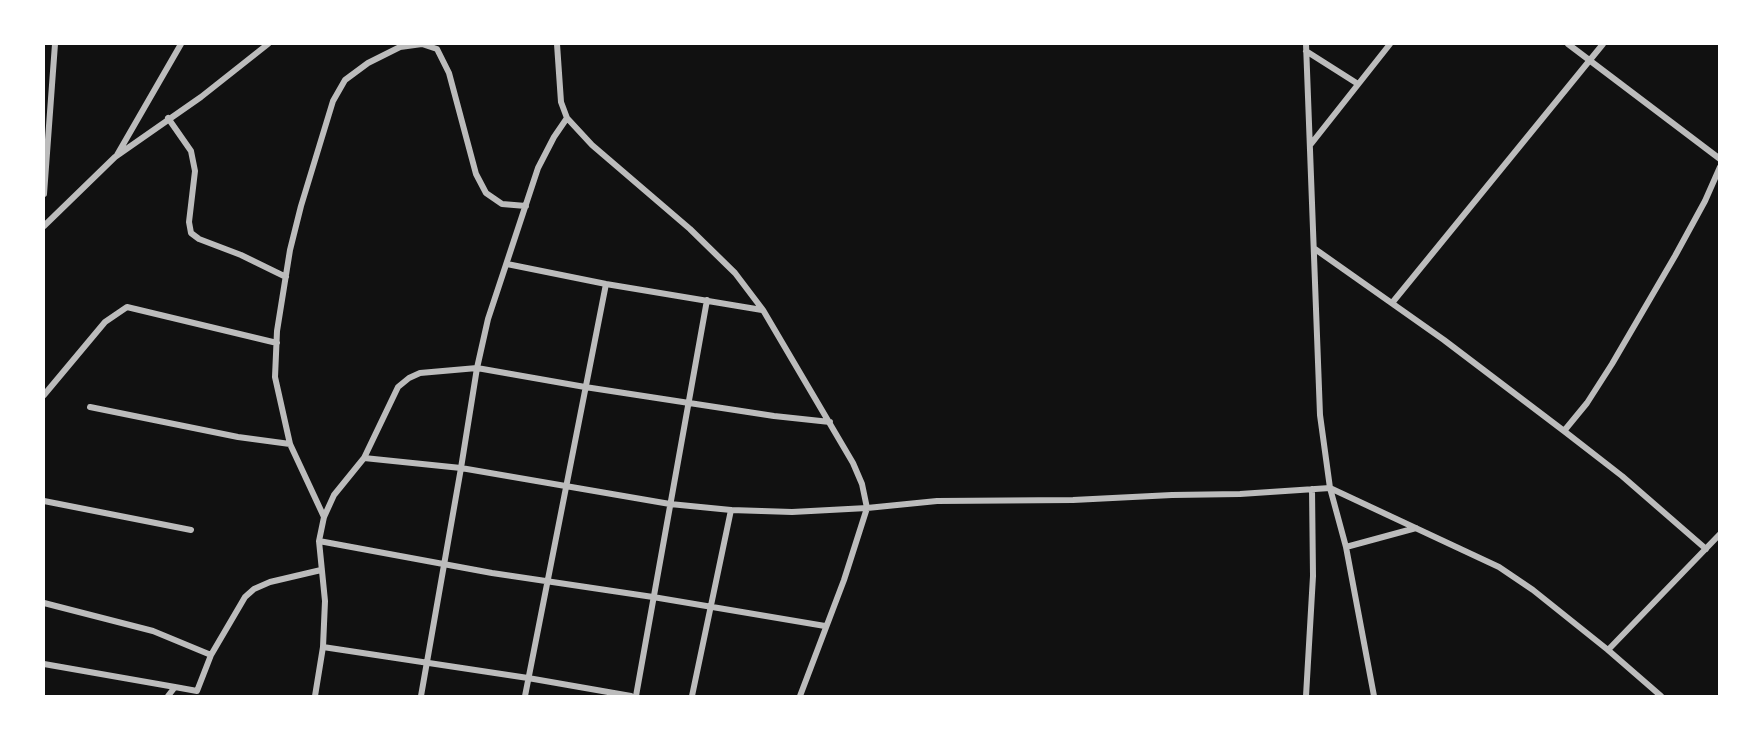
<!DOCTYPE html>
<style>
body{margin:0}
#map{position:relative;width:1763px;height:740px;overflow:hidden;background:#111;font-family:Rubik,sans-serif}
canvas{display:block}
.frame{position:absolute;inset:0;border:45px solid #fff;pointer-events:none}
</style>
<div id="map">
<canvas width="1763" height="740"></canvas>
<div class="frame"></div>
</div>
<script>
const g = document.querySelector('canvas').getContext('2d');
g.lineJoin = 'round';
const shape = rows => new Path2D(rows.map(r => 'M' + r).join(''));
function strokePath(path, color, width, dash) { g.strokeStyle = color; g.lineWidth = width; g.lineCap = dash ? 'butt' : 'round'; g.setLineDash(dash || []); g.stroke(path); }
strokePath(shape([
 [422,44,437,49,449,73,476,174,486,193,502,204,526,206],
 [1306,44,1320,415,1330,488,1346,547,1374,696],
 [1568,44,1720,159],
 [1306,51,1358,84],
 [168,118,191,151,195,171,189,222,191,233,199,239,241,255,286,277],
 [1311,144,1390,44],
 [117,155,181,44],
 [44,194,55,44],
 [44,226,115,157,201,97,268,44],
 [1315,249,1444,340,1564,431,1622,476,1706,549],
 [507,264,606,284,762,310],
 [1392,303,1603,44],
 [44,395,105,322,127,307,277,343],
 [90,407,238,437,290,444],
 [1564,431,1587,403,1612,364,1675,256,1705,201,1720,167],
 [364,458,461,468,670,504,731,510,792,512,867,508,862,484,853,463,763,310,735,273,690,229,592,145,567,118,561,102,557,44],
 [44,501,191,530],
 [324,517,290,444,275,377,277,331,290,250,301,206,333,101,345,80,368,63,400,47,422,44],
 [319,541,492,573,653,597,825,626],
 [1346,547,1416,528],
 [44,603,153,631,211,655],
 [323,647,528,678,631,696],
 [1608,650,1720,534],
 [44,664,175,687],
 [168,696,175,687,197,691,211,655,245,597,254,589,270,582,321,570],
 [315,696,323,647,325,601,319,541,324,517,334,495,364,458,398,387,409,378,420,373,477,368,585,387,774,416,830,422],
 [421,696,461,468,477,368,488,319,538,168,554,137,567,118],
 [525,696,606,284],
 [636,696,707,300],
 [692,696,731,510],
 [800,696,844,580,867,508,937,501,1073,500,1172,495,1240,494,1330,488,1499,567,1533,590,1608,650,1661,696],
 [1306,696,1313,576,1312,489]
]), '#bcbcbc', 6);
</script>
